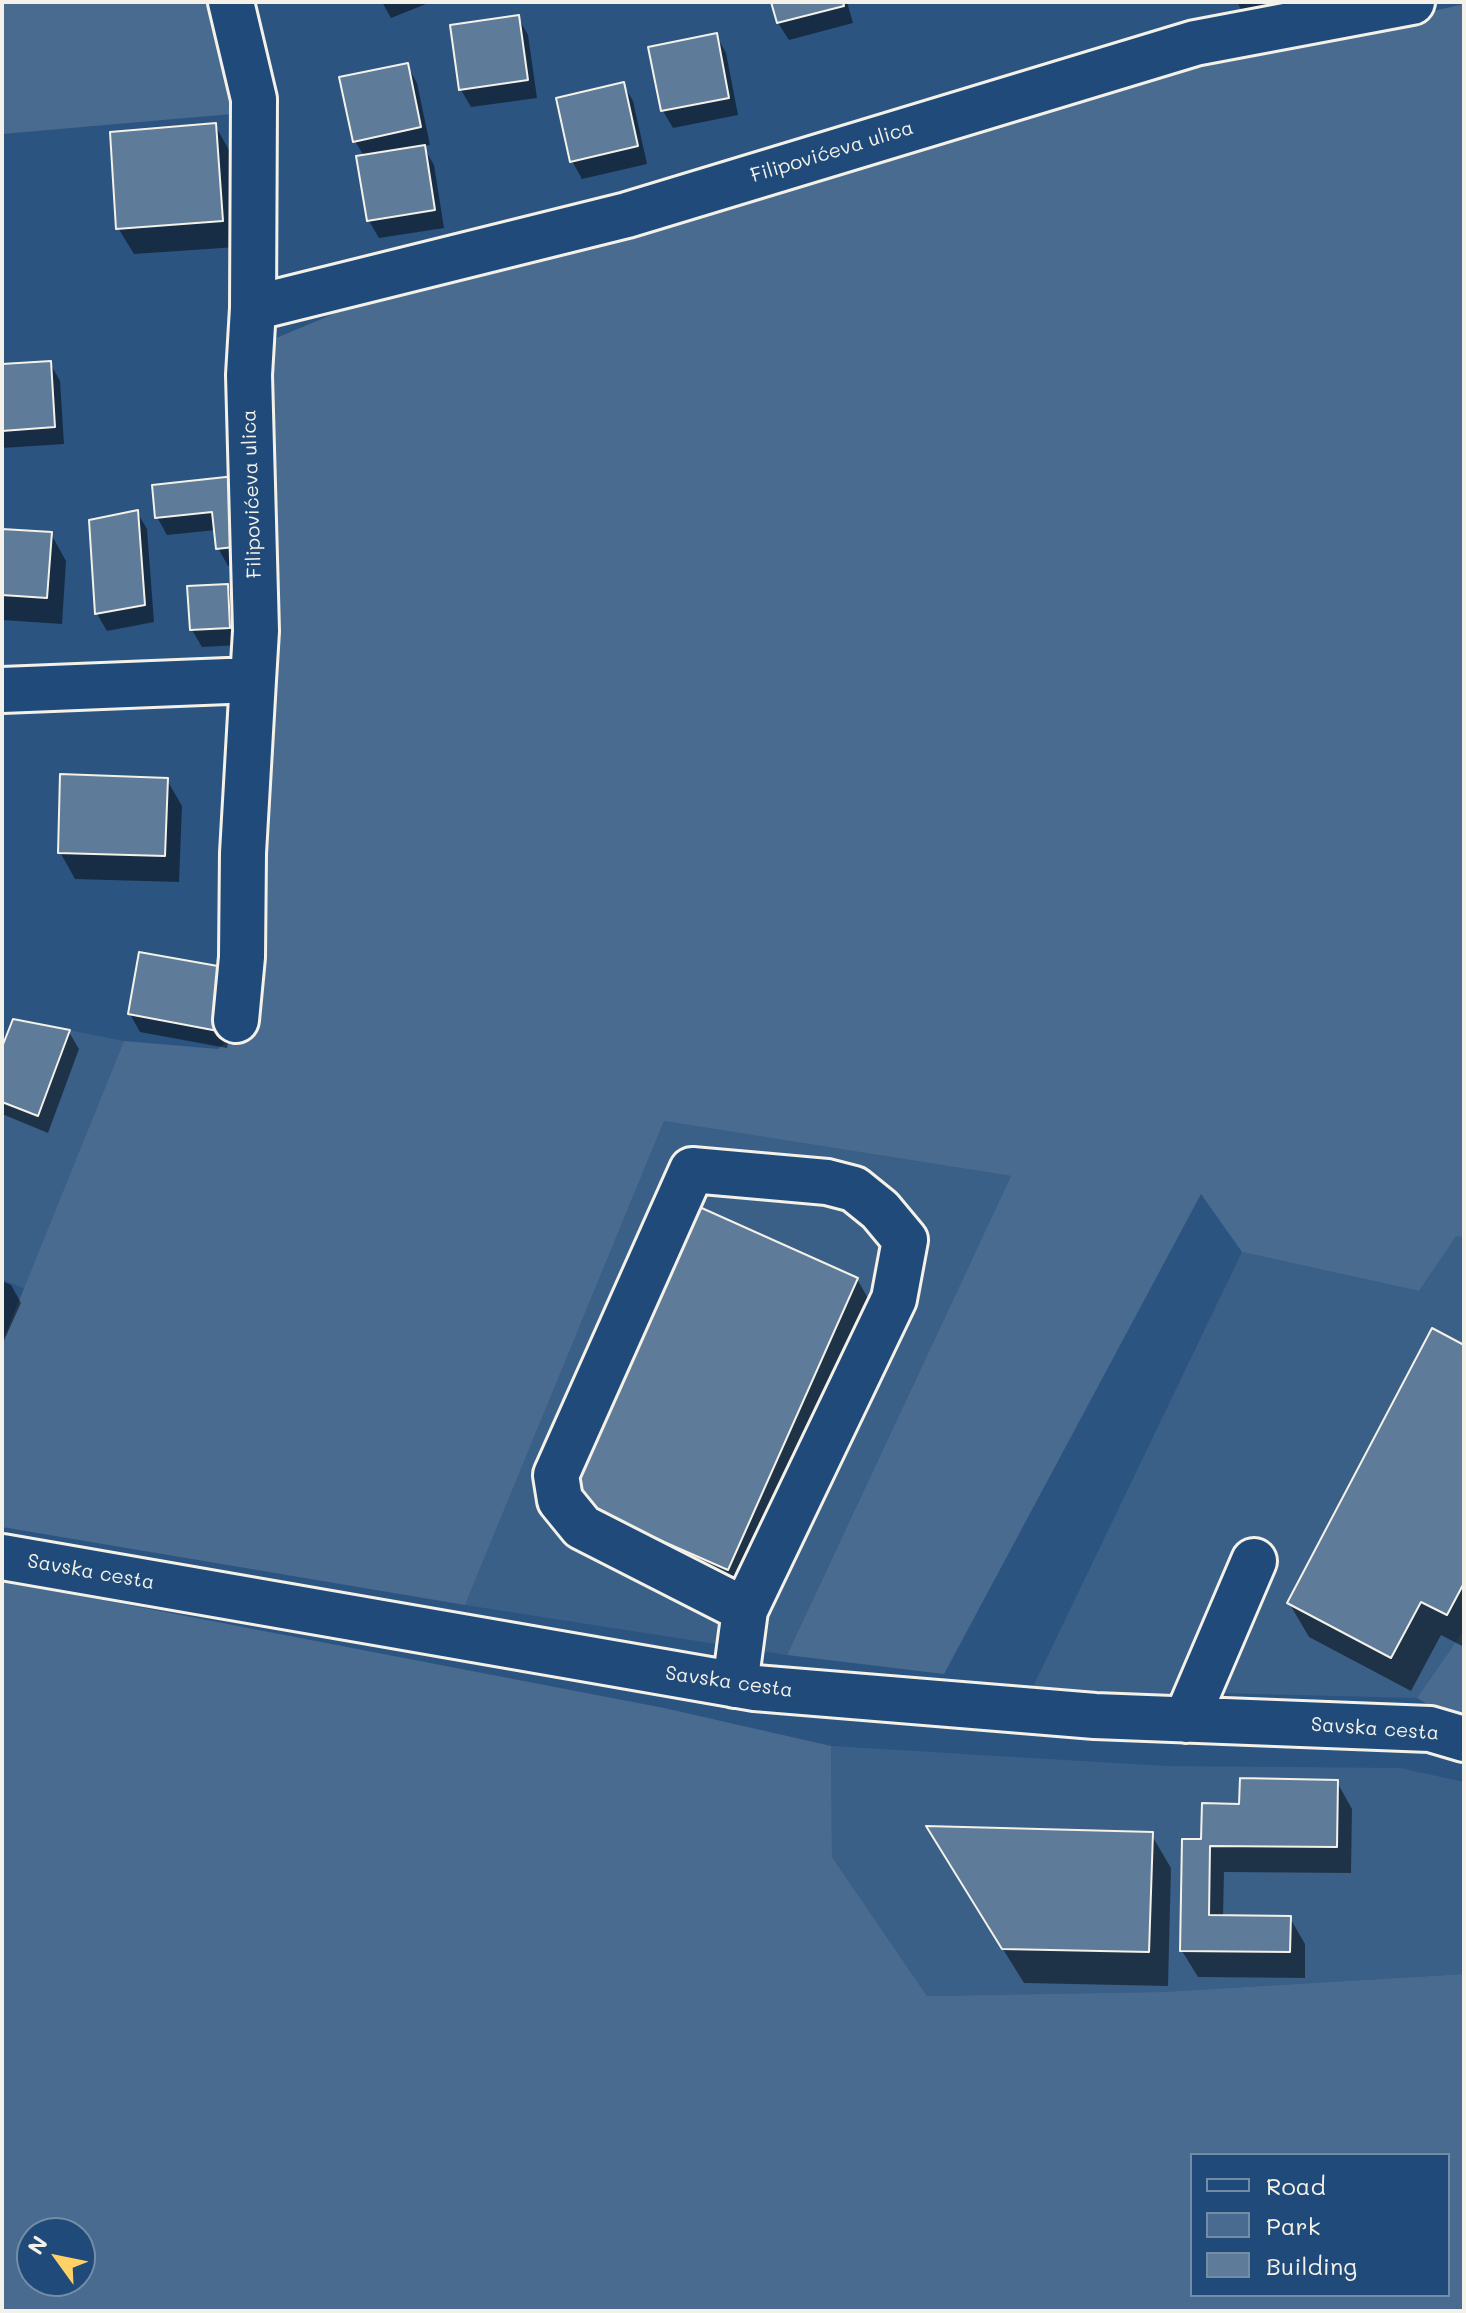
<!DOCTYPE html>
<meta charset="utf-8">
<style>
body{margin:0}
#map{position:relative;width:1466px;height:2313px;overflow:hidden;background:#2c5481;font-family:Mali,sans-serif}
canvas{display:block}
.frame{position:absolute;inset:0;border:4px solid #f4f1e8;pointer-events:none}
.legend{position:absolute;left:1190px;top:2153px;width:260px;height:144px;box-sizing:border-box;background:#1f4a7a;border:2px solid #748da6;margin:0;padding:10px 14px;list-style:none;font-size:24px;color:#f4f1e8}
.legend li{display:flex;align-items:center;gap:16px;height:40px}
.legend b{width:40px;border:2px solid #748da6}
.north{position:absolute;left:16px;top:2217px;width:80px;height:80px;box-sizing:border-box;background:#1f4a7a;border:2px solid #748da6;border-radius:50%;rotate:303deg;font-size:22px;font-weight:700;line-height:32px;text-align:center;color:#f4f1e8}
.north::after{content:'';display:block;margin:auto;width:28px;height:36px;background:#ffd166;clip-path:polygon(50% 0,100% 100%,50% 72%,0 100%)}
</style>
<div id="map">
<canvas width="1466" height="2313"></canvas>
<div class="frame"></div>
<ul class="legend">
<li><b style="height:10px;background:#1f4a7a"></b>Road</li>
<li><b style="height:22px;background:#496b90"></b>Park</li>
<li><b style="height:22px;background:#5e7b9a"></b>Building</li>
</ul>
<div class="north">N</div>
</div>
<script>
const g = document.querySelector('canvas').getContext('2d');
g.lineJoin = 'round';
function fill(path, color) { g.fillStyle = color; g.fill(path, 'evenodd'); }
const shape = rows => new Path2D(rows.map(r => 'M' + r).join(''));
function strokePath(path, color, width, dash) { g.strokeStyle = color; g.lineWidth = width; g.lineCap = dash ? 'butt' : 'round'; g.setLineDash(dash || []); g.stroke(path); }
function drawText(font, color, halo, rows, align = 'center') {
  g.font = font + ' Mali,sans-serif'; g.lineWidth = 7; g.setLineDash([]); g.textBaseline = 'middle'; g.strokeStyle = halo; g.fillStyle = color; for (const [text, x, y, turn = 0] of rows) {
    g.save(); g.translate(x, y); g.rotate((+turn || 0) * Math.PI / 180); g.textAlign = isNaN(turn) ? turn : align; if (halo) g.strokeText(text, 0, 0); g.fillText(text, 0, 0); g.restore();
  }
}
fill(shape([
 [13,1019,124,1041,25,1289,2,1279,2,1047],
 [664,1121,1011,1176,787,1655,465,1605],
 [1456,1235,1464,1237,1464,1630,1417,1698,1218,1693,1029,1695,1242,1252,1419,1291],
 [831,1746,1165,1766,1400,1768,1464,1782,1464,1974,1162,1992,927,1996,832,1857]
]), '#3b6088');
fill(shape([
 [2,2,214,2,232,114,2,134],
 [1464,4,1464,1237,1456,1236,1419,1291,1242,1252,1201,1194,944,1674,787,1655,1011,1176,664,1121,465,1605,2,1527,2,1343,124,1041,218,1049,245,1027,267,342,345,309,514,267,513,257,1061,96],
 [4,1581,664,1708,831,1746,832,1857,927,1996,1162,1992,1464,1974,1464,2311,2,2311],
 [1192,2155,1448,2155,1448,2295,1192,2295],
 [32,2233,80,2233,80,2281,32,2281],
 [1464,1630,1464,1715,1427,1704,1417,1698]
]), '#496b90');
fill(shape([
 [382,2,431,2,391,18],
 [773,2,847,2,853,23,789,40,778,23],
 [1237,2,1301,2,1243,13],
 [518,17,528,35,537,98,471,107,461,90],
 [716,35,726,53,738,115,673,128,663,111,651,48],
 [407,65,417,83,430,145,423,146,434,165,444,228,379,238,369,221,358,157,364,156,355,141],
 [623,84,633,101,647,164,582,179,572,161],
 [215,125,230,152,237,247,134,254,118,228],
 [50,363,60,381,64,444,2,448,2,366],
 [234,478,252,563,228,566,218,548,216,530,167,535,157,517],
 [137,512,147,529,154,622,107,631,97,614,91,521],
 [2,531,51,534,66,561,62,624,2,620],
 [227,586,237,604,239,645,202,647,192,630],
 [167,780,182,806,179,882,75,879,60,852],
 [238,988,227,1048,140,1032,130,1014],
 [69,1032,79,1049,48,1133,2,1114,2,1052],
 [857,1279,877,1314,747,1603,586,1532],
 [2,1281,11,1285,21,1303,2,1345],
 [1464,1348,1464,1647,1441,1635,1411,1691,1309,1637,1289,1603],
 [1337,1782,1352,1809,1351,1873,1224,1872,1223,1917,1290,1918,1305,1944,1305,1978,1198,1977,1182,1951,1203,1841,1241,1806],
 [1151,1834,1171,1868,1168,1986,1024,1983,948,1861]
]), '#0007');
const building = shape([
 [771,2,843,2,844,6,777,23,771,2],
 [519,15,528,80,459,90,450,25,519,15],
 [717,33,729,98,661,111,648,47,717,33],
 [408,63,421,127,353,142,339,77,408,63],
 [624,82,638,146,570,162,556,98,624,82],
 [216,123,223,221,116,229,110,132,216,123],
 [425,145,435,210,367,221,356,156,425,145],
 [51,361,55,427,2,431,2,364,51,361],
 [235,476,243,546,216,549,212,512,155,518,152,485,235,476],
 [138,510,145,605,95,614,89,520,138,510],
 [2,529,52,532,47,598,2,595,2,529],
 [228,584,230,628,190,630,187,586,228,584],
 [60,774,168,778,165,856,58,853,60,774],
 [139,952,229,968,218,1031,128,1014,139,952],
 [13,1019,70,1030,38,1116,2,1102,2,1047,13,1019],
 [695,1205,858,1278,728,1570,564,1498,695,1205],
 [1432,1328,1464,1345,1464,1583,1447,1615,1421,1602,1391,1658,1287,1603,1432,1328],
 [1240,1778,1338,1780,1337,1847,1210,1846,1209,1915,1291,1916,1290,1952,1180,1951,1182,1839,1201,1839,1202,1803,1239,1804,1240,1778],
 [926,1826,1153,1832,1149,1952,1002,1949,926,1826]
]);
fill(building, '#5e7b9a');
strokePath(building, '#f4f1e8', 2);
const minor = shape([
 [253,308,627,215,1195,43,1412,2],
 [2,690,253,680,256,631,249,375,253,308,254,99,231,2],
 [236,1020,242,957,243,853,253,680],
 [2,1557,755,1688,1095,1716,1430,1729,1464,1739],
 [735,1685,745,1610,894,1299,905,1240,880,1210,854,1189,827,1182,692,1170,556,1475,560,1500,582,1527,745,1610],
 [1186,1720,1254,1561]
]);
strokePath(minor, '#f4f1e8', 50);
strokePath(minor, '#1f4a7a', 44);
drawText('20px', '#f4f1e8', '#1f4a7a', [
 ["Filipovićeva ulica",832,152,-17],
 ["Filipovićeva ulica",252,494,-92],
 ["Savska cesta",91,1572,10],
 ["Savska cesta",729,1682,8],
 ["Savska cesta",1375,1729,4]
]);
</script>
